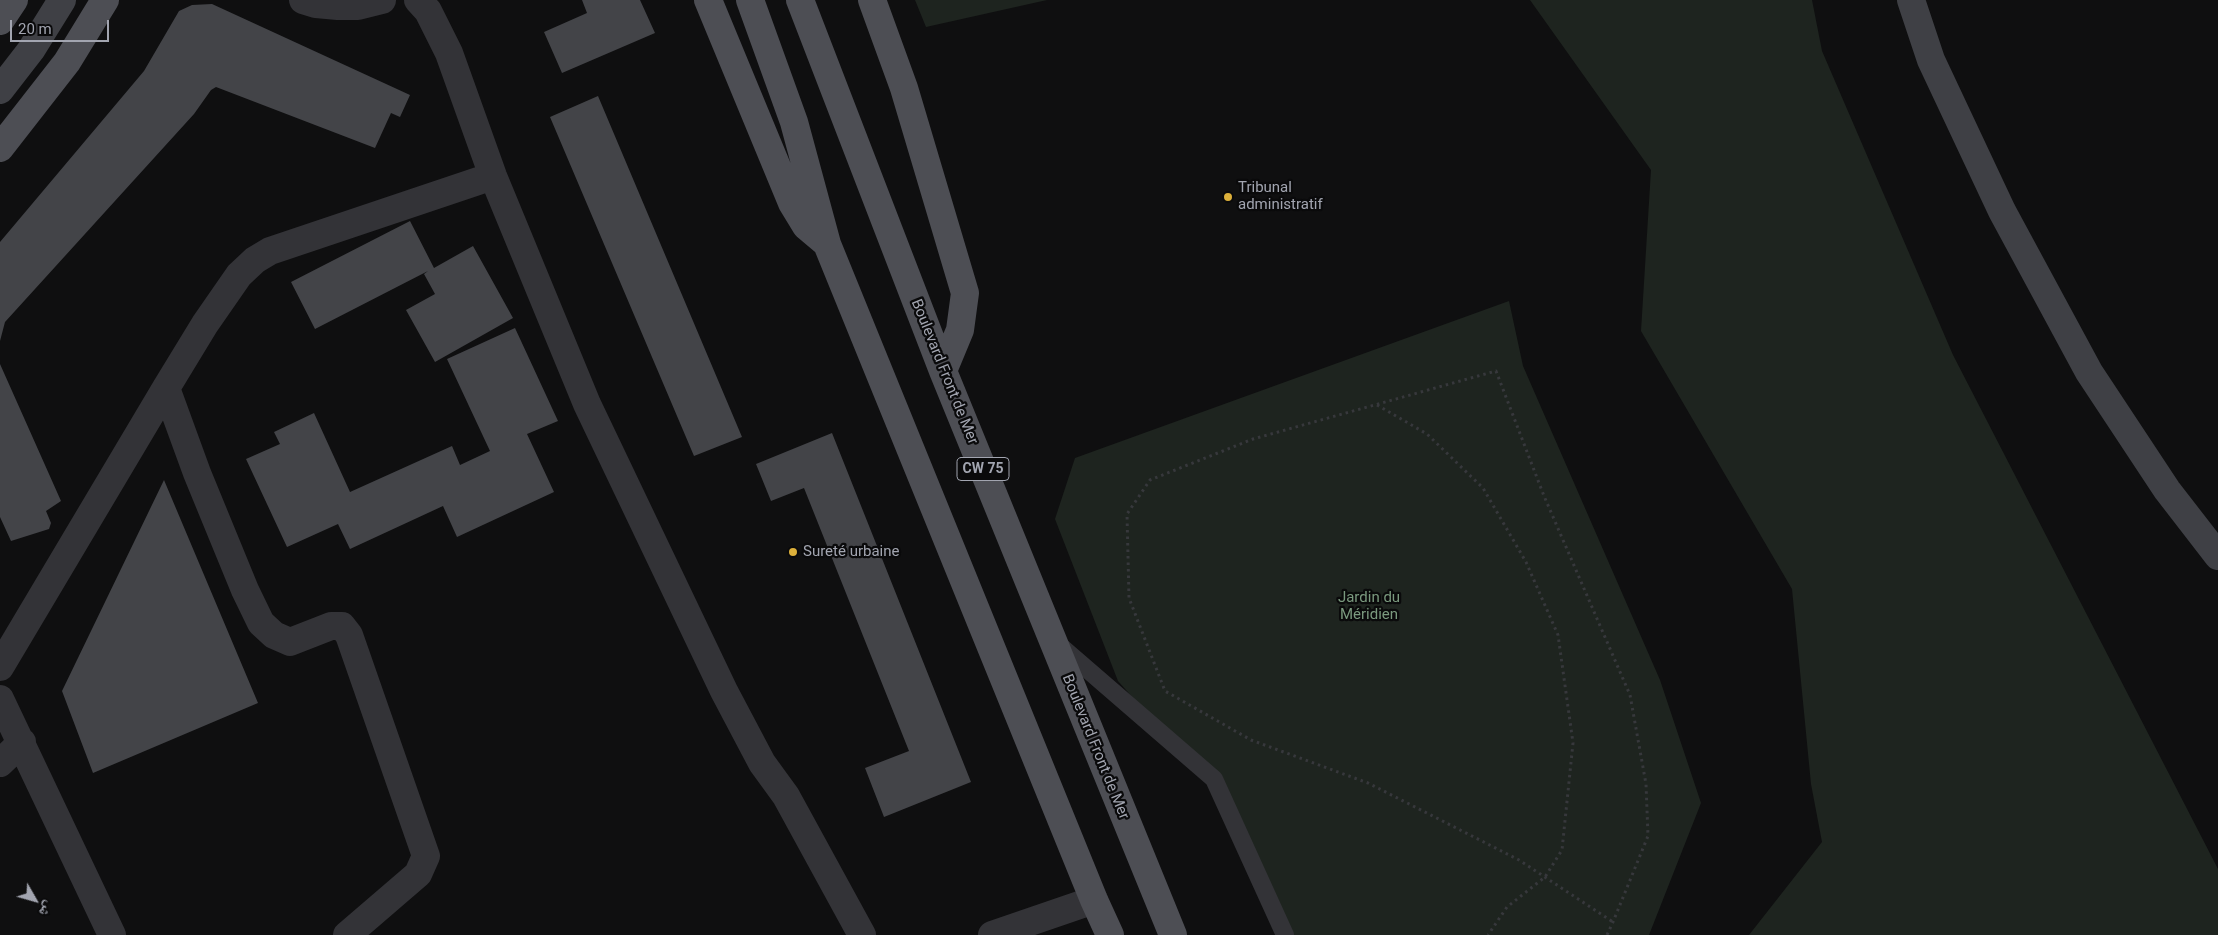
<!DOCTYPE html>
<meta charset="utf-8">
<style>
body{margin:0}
#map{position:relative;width:2218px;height:935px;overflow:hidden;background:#0f0f10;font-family:Roboto,"Noto Naskh Arabic",sans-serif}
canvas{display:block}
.north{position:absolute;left:10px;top:875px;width:50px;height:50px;-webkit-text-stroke:4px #0a0a0b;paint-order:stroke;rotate:128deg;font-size:14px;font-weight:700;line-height:20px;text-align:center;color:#a2a5b0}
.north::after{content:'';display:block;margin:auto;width:18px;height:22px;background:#a2a5b0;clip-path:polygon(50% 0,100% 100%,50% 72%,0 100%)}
.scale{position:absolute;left:10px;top:20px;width:99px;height:22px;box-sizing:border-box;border:2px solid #a2a5b0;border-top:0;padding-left:6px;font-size:15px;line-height:18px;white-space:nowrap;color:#a2a5b0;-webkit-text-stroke:4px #0a0a0b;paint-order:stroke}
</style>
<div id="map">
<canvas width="2218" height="935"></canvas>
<div class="north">ش</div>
<div class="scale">20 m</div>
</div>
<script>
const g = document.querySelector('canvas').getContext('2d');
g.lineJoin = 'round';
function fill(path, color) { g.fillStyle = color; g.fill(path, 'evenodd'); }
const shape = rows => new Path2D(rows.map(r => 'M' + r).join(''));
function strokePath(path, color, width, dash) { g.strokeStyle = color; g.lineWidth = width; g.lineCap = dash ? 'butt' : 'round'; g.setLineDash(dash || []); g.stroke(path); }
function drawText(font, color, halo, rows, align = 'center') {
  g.font = font + ' Roboto,sans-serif'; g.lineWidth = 4.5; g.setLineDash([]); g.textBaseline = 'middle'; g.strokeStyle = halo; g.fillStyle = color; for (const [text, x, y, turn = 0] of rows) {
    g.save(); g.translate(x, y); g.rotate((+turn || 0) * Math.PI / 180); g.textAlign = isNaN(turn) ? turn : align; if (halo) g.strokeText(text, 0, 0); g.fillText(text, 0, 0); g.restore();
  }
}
fill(shape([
 [915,0,1047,0,926,27],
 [1530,0,1812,0,1822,51,1953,355,2218,869,2218,935,1749,935,1822,842,1811,784,1792,589,1641,331,1651,170],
 [1509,301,1523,366,1660,680,1701,803,1649,935,1277,935,1221,797,1118,681,1055,519,1075,458]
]), '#1e241f');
fill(shape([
 [582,0,640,0,655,33,562,73,544,32,587,13],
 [212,4,410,95,400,117,391,113,375,148,216,87,211,90,194,114,5,322,0,341,0,242,144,71,179,11,192,5],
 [598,96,742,437,694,456,550,117],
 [410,221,434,268,473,246,513,318,435,362,406,310,435,294,424,274,428,271,315,329,291,282],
 [515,328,558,421,527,434,554,492,457,537,443,506,350,549,338,524,287,547,246,459,280,444,274,432,314,413,350,492,452,446,460,465,490,451,447,359],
 [0,364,61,501,46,511,51,523,49,529,11,541,0,517],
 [832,433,971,782,884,817,865,768,909,751,804,488,771,501,756,464],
 [164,480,258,703,93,773,62,691]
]), '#434448');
strokePath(shape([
 [1377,405,1427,434,1483,488,1526,562,1558,635,1573,743,1562,850,1545,877,1507,907,1488,935],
 [1607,935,1613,922,1648,836,1646,784,1630,695,1544,496,1496,371,1253,439,1150,480,1127,514,1129,598,1165,691,1251,740,1368,783,1519,860,1613,922]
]), '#37383c', 3, [2.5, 4]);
strokePath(shape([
 [1058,644,1214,779,1285,935]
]), '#333337', 18);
strokePath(shape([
 [303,0,316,4,338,6,358,6,382,0],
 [418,0,428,11,449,53,493,176,587,404,724,691,762,763,786,796,862,935],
 [166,388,197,473,245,590,261,623,274,635,290,642,331,626,342,626,349,635,426,856,418,874,347,935],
 [0,667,166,388,205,324,239,275,255,260,270,251,493,176],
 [0,699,112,935],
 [0,763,22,742],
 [992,935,1094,900]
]), '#333337', 28);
strokePath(shape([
 [1911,0,1931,60,2002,211,2089,372,2167,490,2218,556],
 [0,90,31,50,62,0]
]), '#3f4045', 28);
strokePath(shape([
 [708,0,792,203,806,226,825,242],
 [750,0,794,122,827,244,1094,900,1110,935],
 [800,0,943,371,1173,935],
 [872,0,904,88,965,293,960,330,943,371],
 [0,21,14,0],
 [0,148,67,62,105,0]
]), '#4d4e54', 28);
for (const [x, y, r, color] of [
 [1228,197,5,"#ddb03b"],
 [793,552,5,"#ddb03b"]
]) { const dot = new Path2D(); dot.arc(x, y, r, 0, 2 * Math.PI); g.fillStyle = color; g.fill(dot); strokePath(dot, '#0a0a0b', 2); }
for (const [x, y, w] of [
 [983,469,52]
]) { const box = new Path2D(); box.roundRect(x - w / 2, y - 11.5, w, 23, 4); g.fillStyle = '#0a0a0b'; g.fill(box); strokePath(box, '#a2a5b0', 1); }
drawText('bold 14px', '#a2a5b0', null, [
 ["CW 75",983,469]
]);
drawText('15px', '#a2a5b0', '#0a0a0b', [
 ["Tribunal",1238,188],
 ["administratif",1238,205],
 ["Sureté urbaine",803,552]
], 'left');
drawText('15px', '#a2a5b0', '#0a0a0b', [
 ["Boulevard Front de Mer",944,372,68],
 ["Boulevard Front de Mer",1095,747,68]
]);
drawText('15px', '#7a997e', '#0a0a0b', [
 ["Jardin du",1369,598],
 ["Méridien",1369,615]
]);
</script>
